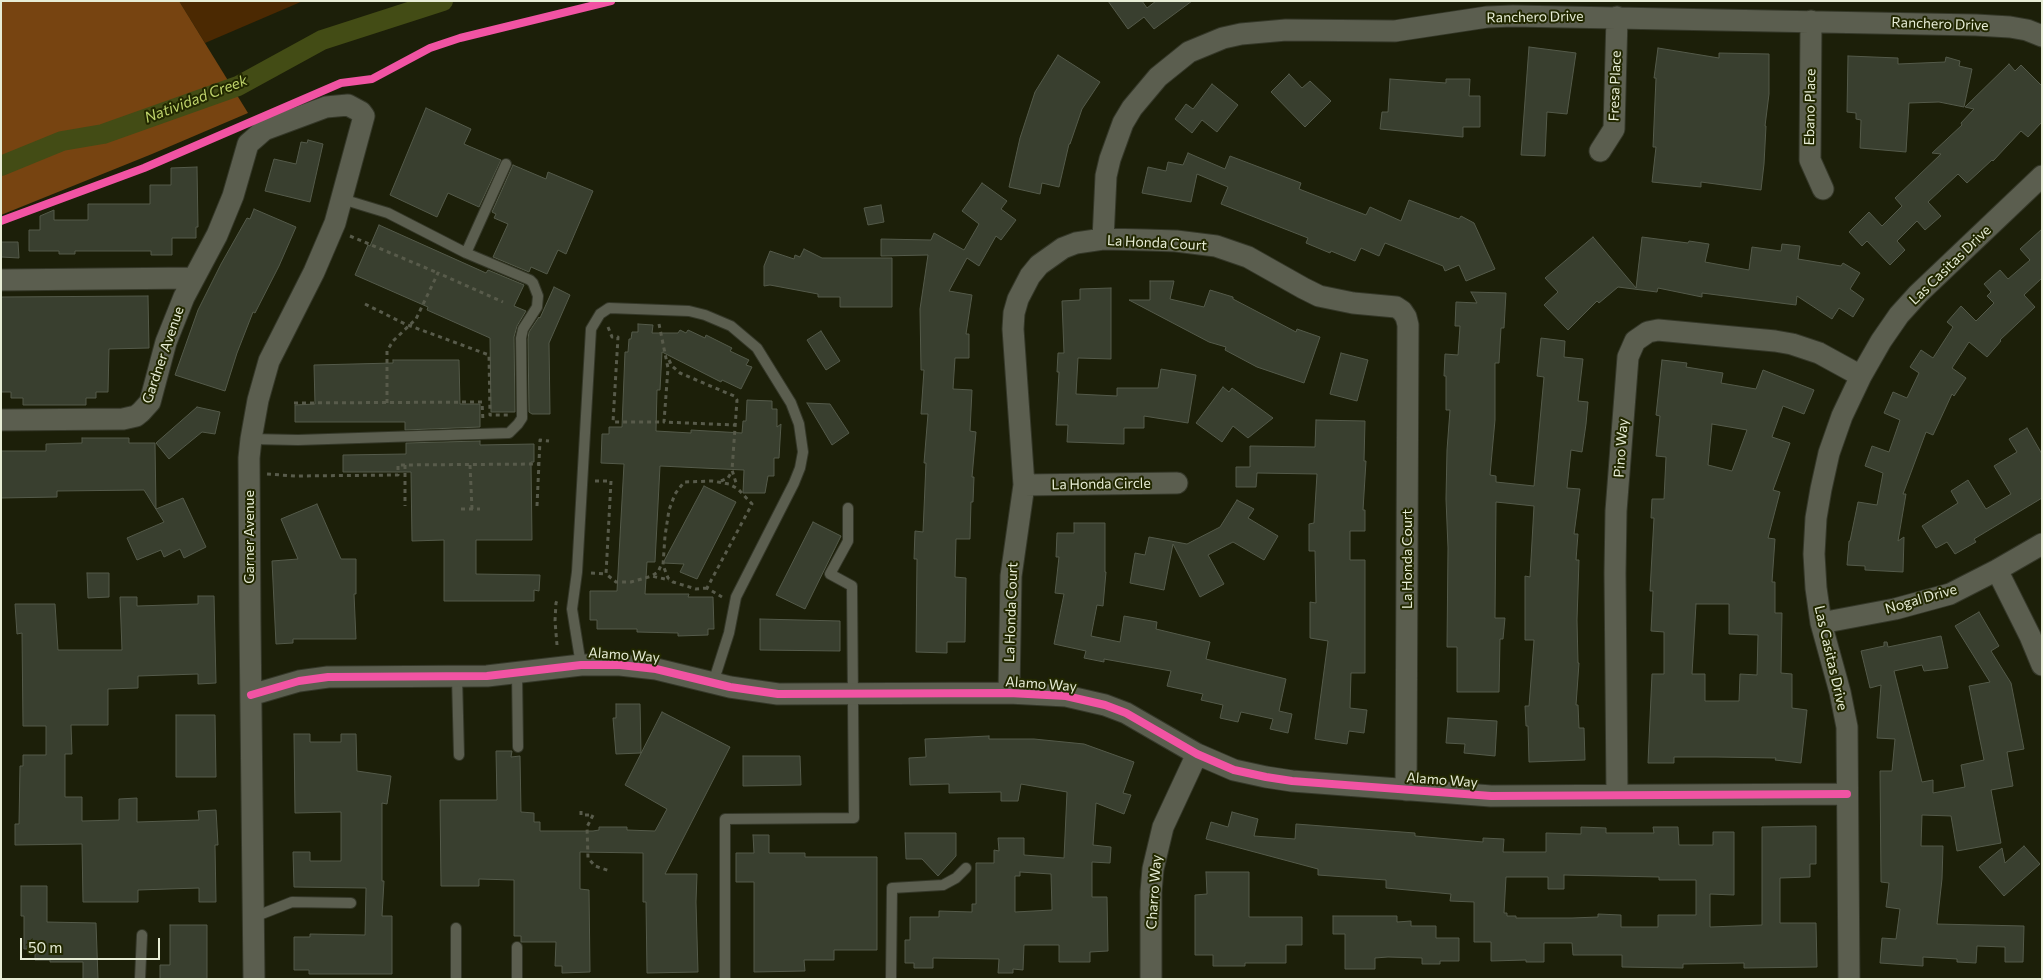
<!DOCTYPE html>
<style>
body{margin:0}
#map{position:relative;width:2043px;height:980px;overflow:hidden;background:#1c1f09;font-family:Commissioner,sans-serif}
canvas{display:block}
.frame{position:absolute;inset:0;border:2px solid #e7edd6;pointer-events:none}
.scale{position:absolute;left:20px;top:938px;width:140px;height:22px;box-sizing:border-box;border:2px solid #e7edd6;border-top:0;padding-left:6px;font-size:15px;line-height:18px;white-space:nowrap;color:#e7edd6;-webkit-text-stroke:4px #222800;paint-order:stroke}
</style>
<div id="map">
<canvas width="2043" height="980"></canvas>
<div class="frame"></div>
<div class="scale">50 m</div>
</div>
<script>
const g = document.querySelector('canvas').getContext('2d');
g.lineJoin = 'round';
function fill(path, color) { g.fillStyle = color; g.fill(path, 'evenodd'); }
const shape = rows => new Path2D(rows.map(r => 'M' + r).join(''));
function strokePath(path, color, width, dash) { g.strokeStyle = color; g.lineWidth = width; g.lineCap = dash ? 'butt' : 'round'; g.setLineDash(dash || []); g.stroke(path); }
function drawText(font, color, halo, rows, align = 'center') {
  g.font = font + ' Commissioner,sans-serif'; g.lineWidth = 4; g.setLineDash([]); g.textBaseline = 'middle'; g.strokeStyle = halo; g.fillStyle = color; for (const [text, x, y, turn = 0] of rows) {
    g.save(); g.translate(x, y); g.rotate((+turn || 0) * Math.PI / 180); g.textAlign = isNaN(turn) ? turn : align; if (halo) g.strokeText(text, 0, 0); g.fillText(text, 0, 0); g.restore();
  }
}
fill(shape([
 [179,1,303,1,205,43]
]), '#4b2902');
fill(shape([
 [1,1,179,1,248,113,152,154,1,215]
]), '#741');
strokePath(shape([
 [1,166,62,141,103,134,238,86,322,40,443,1]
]), '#434c15', 20);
const building = shape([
 [1108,1,1142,1,1147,8,1156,1,1192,1,1154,29,1144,17,1128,29,1108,1],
 [1529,47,1576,53,1567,114,1547,112,1545,156,1521,155,1529,47],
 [1658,48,1719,58,1719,53,1769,54,1769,94,1765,126,1766,126,1764,164,1761,190,1701,182,1701,187,1652,182,1656,147,1653,147,1656,78,1654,78,1658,48],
 [1058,55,1100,82,1082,109,1070,144,1069,144,1059,187,1042,183,1040,194,1009,187,1020,138,1035,92,1058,55],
 [1848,56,1898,58,1898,64,1945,62,1946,57,1960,61,1959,66,1972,69,1964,107,1939,102,1909,103,1906,152,1860,148,1861,120,1856,119,1856,113,1847,112,1848,56],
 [2009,64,2015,71,2021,65,2042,86,2042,122,2028,137,2021,131,1993,161,1992,160,1967,183,1958,174,1928,202,1941,216,1925,230,1917,221,1897,241,1905,250,1890,265,1867,241,1862,246,1849,232,1869,212,1882,226,1902,206,1895,198,1941,154,1932,153,1962,125,1961,123,1974,109,1965,107,2009,64],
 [1289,74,1302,88,1310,81,1331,101,1305,127,1271,92,1289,74],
 [1390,79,1446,83,1446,79,1470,79,1469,96,1480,96,1480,127,1463,127,1463,137,1380,129,1382,112,1388,112,1390,79],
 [1212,84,1238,105,1217,132,1202,120,1192,133,1175,119,1186,104,1193,109,1212,84],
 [426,108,471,129,464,144,501,160,479,207,448,193,437,217,390,195,426,108],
 [308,140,323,144,310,202,265,191,274,159,296,164,301,142,307,143,308,140],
 [1188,153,1225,169,1230,156,1301,183,1299,189,1366,215,1370,207,1401,221,1409,200,1459,219,1461,216,1474,223,1495,269,1466,281,1459,265,1445,271,1443,266,1385,243,1379,256,1361,248,1355,261,1331,251,1330,253,1306,243,1308,238,1221,204,1228,187,1197,174,1191,202,1142,193,1148,167,1166,171,1168,162,1183,165,1188,153],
 [513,165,546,179,548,172,593,191,566,254,558,250,547,274,531,267,529,272,493,257,508,224,494,218,496,214,492,212,513,165],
 [197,167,198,227,196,227,196,238,172,238,172,255,151,255,151,251,75,251,75,254,59,254,59,251,29,251,29,230,40,230,40,216,54,210,54,220,88,220,88,204,150,204,150,185,171,185,171,168,197,167],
 [982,183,1007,201,1001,209,1016,220,1001,240,996,236,979,266,967,258,949,291,972,295,966,334,969,334,969,358,955,358,953,389,972,390,970,431,976,432,972,477,974,477,973,502,971,502,970,539,956,539,955,577,966,578,965,642,947,642,947,653,916,652,917,559,914,559,915,531,923,532,926,463,924,463,928,414,921,414,924,370,921,370,920,309,928,255,881,256,881,239,931,240,934,233,964,250,979,224,962,211,982,183],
 [881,205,884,222,868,225,864,208,881,205],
 [254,209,296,227,279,266,255,313,253,312,237,353,225,391,175,375,198,310,221,264,247,218,250,219,254,209],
 [379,225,486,273,488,270,524,285,514,306,526,311,517,326,514,337,515,412,491,412,490,338,427,310,428,307,355,275,368,245,370,246,379,225],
 [2042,229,2042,278,2024,295,2035,307,2000,340,2001,341,1987,357,1969,342,1952,368,1966,378,1954,396,1952,394,1933,435,1926,432,1903,494,1906,494,1898,541,1904,537,1903,572,1865,570,1865,566,1847,565,1849,541,1850,541,1858,502,1877,505,1883,473,1865,466,1872,446,1889,452,1900,420,1884,413,1893,392,1907,398,1919,373,1910,367,1921,350,1933,358,1953,327,1947,322,1961,306,1976,321,1994,303,1987,296,1991,292,1984,284,2000,270,2008,279,2030,260,2020,249,2042,229],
 [1593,237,1636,288,1642,237,1688,243,1689,241,1709,244,1705,262,1749,270,1752,247,1781,251,1782,244,1800,246,1798,259,1841,266,1843,263,1860,273,1850,289,1864,299,1853,317,1839,308,1832,319,1797,296,1796,305,1702,293,1702,297,1658,288,1657,292,1618,287,1599,303,1597,301,1568,330,1544,305,1558,292,1545,278,1593,237],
 [1,242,18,242,19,258,1,257,1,242],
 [804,249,822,258,892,258,892,307,840,307,840,297,818,297,818,294,770,285,764,286,764,266,770,251,794,259,795,255,800,257,804,249],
 [1150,281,1174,281,1170,299,1204,307,1210,290,1233,297,1233,299,1296,332,1297,329,1320,337,1304,383,1257,367,1225,350,1226,347,1209,342,1129,300,1150,300,1150,281],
 [554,287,570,295,549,343,550,414,532,414,529,412,528,339,529,332,539,317,540,318,554,287],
 [1111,288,1111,359,1078,358,1076,394,1117,396,1117,388,1158,388,1161,369,1196,375,1188,423,1144,416,1144,428,1124,428,1124,444,1067,442,1068,425,1056,425,1059,372,1057,372,1058,353,1064,353,1062,301,1080,300,1080,289,1111,288],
 [1471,292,1506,293,1504,328,1501,328,1499,363,1495,363,1495,420,1490,475,1496,476,1496,482,1534,486,1544,377,1537,376,1541,338,1565,341,1564,357,1583,359,1578,401,1588,402,1586,424,1582,452,1571,450,1567,488,1580,489,1574,534,1578,534,1576,560,1579,560,1577,620,1578,663,1579,663,1576,705,1578,705,1579,728,1584,728,1585,760,1529,762,1528,726,1526,726,1525,706,1529,706,1534,640,1525,640,1525,576,1530,577,1534,506,1496,502,1495,618,1505,618,1503,639,1500,639,1499,692,1457,692,1457,647,1447,647,1448,548,1446,499,1447,450,1450,410,1446,410,1446,376,1444,376,1445,354,1458,355,1460,326,1455,326,1456,302,1477,303,1471,292],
 [148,296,149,348,109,349,108,392,96,392,96,398,86,398,86,405,23,405,23,398,11,398,11,392,1,392,1,297,148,296],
 [638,324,653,325,652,333,678,333,680,330,686,333,688,330,705,338,706,335,732,348,730,351,749,360,746,365,752,367,741,389,722,380,721,382,662,352,660,390,657,390,656,431,691,433,691,430,742,433,743,421,746,421,747,400,772,401,772,409,777,409,777,427,781,424,779,458,774,458,774,476,768,476,765,493,743,493,744,470,660,466,655,562,647,562,645,594,689,594,688,597,713,597,714,629,708,629,708,635,678,636,678,633,637,632,637,629,597,629,597,620,590,620,590,591,617,591,624,464,601,463,602,434,609,434,609,427,622,427,625,352,628,352,629,339,631,339,632,332,638,332,638,324],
 [821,331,840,361,826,370,807,340,821,331],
 [1341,353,1368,360,1357,401,1330,394,1341,353],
 [393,360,459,360,460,404,480,404,480,427,405,430,405,422,295,422,295,405,315,404,314,365,393,363,393,360],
 [1662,360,1687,363,1686,367,1723,373,1721,383,1756,389,1763,370,1814,390,1804,414,1783,406,1772,437,1790,443,1773,490,1780,492,1768,538,1775,539,1772,582,1775,582,1775,613,1782,613,1781,673,1792,674,1792,708,1807,710,1801,763,1775,760,1776,758,1716,757,1674,757,1674,763,1648,763,1652,674,1664,674,1664,632,1651,631,1653,591,1650,591,1654,518,1651,518,1652,499,1664,499,1666,457,1656,456,1660,416,1656,415,1662,360],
 [1712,424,1747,430,1732,471,1708,465,1712,424],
 [1696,604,1729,604,1729,634,1758,635,1757,675,1740,674,1739,701,1705,701,1705,674,1692,674,1696,604],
 [1223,387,1229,392,1232,388,1273,418,1248,438,1233,426,1222,442,1196,423,1223,387],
 [807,403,830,404,849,433,832,445,807,403],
 [197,407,220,412,215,434,202,432,169,459,156,443,197,407],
 [1316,420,1365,421,1364,461,1366,461,1363,510,1365,510,1365,531,1350,531,1350,560,1365,560,1365,673,1351,673,1350,708,1367,710,1364,733,1349,731,1347,744,1315,739,1328,641,1310,638,1310,602,1316,603,1315,551,1309,551,1309,524,1314,523,1317,474,1257,473,1256,487,1236,487,1236,467,1250,467,1250,446,1315,447,1316,420],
 [2027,428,2042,454,2042,498,1974,539,1976,542,1955,554,1947,542,1936,548,1922,526,1958,503,1951,491,1968,480,1986,509,2011,494,1994,466,2017,452,2009,439,2027,428],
 [82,438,129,438,129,443,155,443,156,509,183,498,206,547,184,558,180,549,164,557,161,550,137,560,127,538,164,522,144,490,57,491,57,497,1,498,1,451,46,451,46,444,82,443,82,438],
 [480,441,480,445,534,444,534,462,531,462,532,540,476,540,476,574,540,575,539,591,534,590,534,601,444,601,444,540,412,541,411,472,343,472,343,455,406,454,406,443,480,441],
 [704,486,736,502,697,579,680,572,684,564,663,563,704,486],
 [1237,500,1254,509,1248,518,1278,536,1264,560,1233,542,1208,555,1224,584,1200,597,1173,544,1164,590,1130,583,1135,553,1145,555,1149,537,1187,544,1220,527,1237,500],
 [317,504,341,559,356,559,356,594,354,594,356,639,293,639,293,643,276,644,272,561,298,559,281,519,317,504],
 [813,522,841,536,805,609,776,595,813,522],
 [1074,523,1105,523,1105,572,1106,572,1103,606,1097,605,1091,636,1120,642,1124,616,1157,622,1156,629,1210,642,1206,659,1286,679,1279,711,1292,714,1288,733,1270,729,1273,719,1241,712,1238,722,1220,718,1223,705,1201,700,1203,694,1167,686,1171,671,1104,659,1104,662,1084,658,1086,651,1054,644,1064,594,1055,593,1059,557,1056,557,1057,533,1074,533,1074,523],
 [87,573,109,573,109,597,88,598,87,573],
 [198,596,214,596,216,683,198,684,198,674,138,676,138,688,108,689,108,725,71,725,72,754,65,754,65,797,82,797,82,821,119,820,119,799,137,798,137,822,199,820,198,811,216,810,218,845,215,845,216,902,199,902,199,888,138,890,138,902,83,902,82,844,15,845,15,824,19,824,20,766,23,766,23,755,46,755,46,726,23,726,22,633,17,634,15,604,55,604,58,650,122,650,120,597,137,597,137,606,198,604,198,596],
 [1979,612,1999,646,1991,651,2011,683,2024,749,2007,752,2013,786,1991,790,2001,843,1957,851,1951,816,1922,815,1921,846,1943,846,1942,879,1937,924,2024,926,2023,962,2005,962,2005,947,1977,946,1976,963,1957,962,1957,959,1923,957,1923,966,1880,963,1882,938,1896,939,1900,909,1886,907,1889,883,1881,882,1880,771,1892,771,1895,739,1877,738,1881,685,1870,688,1861,651,1884,646,1884,642,1887,642,1888,647,1941,636,1948,668,1924,671,1922,665,1894,671,1922,782,1933,780,1933,793,1965,787,1961,765,1984,760,1969,686,1990,682,1955,626,1979,612],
 [760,619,840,621,840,651,760,650,760,619],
 [616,704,640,704,641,753,616,754,613,718,616,718,616,704],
 [662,712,730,747,665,874,697,874,696,902,698,972,647,973,646,902,643,902,643,853,580,852,580,889,589,890,590,972,562,973,562,966,555,966,556,942,521,942,521,936,514,936,514,880,479,879,479,886,441,886,440,800,497,800,496,751,512,751,511,757,520,756,521,812,534,813,534,822,540,822,540,831,593,831,599,830,599,827,627,827,627,830,655,831,667,809,625,785,662,712],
 [176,715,215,715,216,777,176,777,176,715],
 [1448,718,1497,721,1495,756,1464,753,1465,744,1446,743,1448,718],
 [294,734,310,734,310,742,341,742,341,734,356,734,357,771,391,776,387,804,382,803,382,881,384,881,382,916,392,916,392,974,309,974,309,970,294,970,294,937,310,937,310,934,365,935,366,888,294,887,293,852,310,852,310,861,341,861,341,812,295,813,294,734],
 [989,736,989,739,1034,739,1084,744,1134,762,1123,793,1131,795,1124,814,1096,803,1093,845,1111,847,1110,863,1092,862,1092,897,1107,897,1108,951,1090,952,1090,962,1059,962,1059,945,1024,945,1023,970,1013,969,1013,973,998,973,999,959,933,958,933,968,914,968,914,963,905,963,905,940,910,940,910,917,939,917,939,911,972,912,972,904,976,904,976,863,994,863,994,850,999,851,998,838,1024,838,1024,855,1064,858,1067,792,1021,784,1018,801,1001,801,1001,792,949,793,949,784,910,785,909,758,926,757,925,739,989,736],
 [1020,872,1051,874,1052,910,1015,912,1015,876,1020,876,1020,872],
 [743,756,800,756,801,785,743,786,743,756],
 [1232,812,1258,819,1254,836,1295,839,1296,824,1415,833,1415,836,1483,842,1483,838,1504,839,1503,852,1546,852,1546,833,1581,834,1581,827,1606,828,1606,833,1654,833,1653,827,1678,827,1679,845,1713,845,1713,832,1734,832,1734,895,1710,894,1710,927,1762,925,1762,827,1816,826,1816,864,1810,864,1810,877,1780,878,1780,923,1816,923,1817,967,1744,968,1744,963,1683,964,1683,968,1622,967,1622,955,1573,955,1572,943,1544,943,1544,962,1526,962,1526,960,1491,961,1491,942,1474,942,1474,902,1450,901,1451,894,1386,888,1386,880,1318,875,1318,869,1206,839,1211,822,1228,827,1232,812],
 [1564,875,1659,877,1659,880,1696,880,1696,915,1658,915,1658,927,1621,927,1621,915,1598,914,1598,917,1572,918,1516,918,1516,916,1507,916,1507,913,1504,913,1506,877,1548,877,1548,889,1564,889,1564,875],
 [905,833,956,833,956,856,938,876,922,859,906,859,905,833],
 [753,835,769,835,769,853,805,853,805,857,877,857,877,950,834,950,834,960,804,960,805,971,754,972,754,882,736,882,736,853,754,853,753,835],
 [2024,846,2040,864,2004,896,1979,867,2002,848,2005,863,2024,846],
 [1206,872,1249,872,1249,917,1302,917,1302,945,1286,945,1286,963,1245,963,1245,966,1213,966,1213,955,1195,955,1195,895,1207,894,1206,872],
 [21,886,47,886,47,922,96,923,98,979,83,979,83,962,50,962,50,960,35,960,35,949,24,949,24,916,21,916,21,886],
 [1333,916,1397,916,1397,922,1411,921,1411,926,1436,926,1436,938,1459,938,1459,961,1440,961,1440,964,1422,964,1422,958,1388,957,1375,958,1375,969,1345,969,1345,934,1333,934,1333,916],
 [170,925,207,925,207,979,160,979,160,965,170,965,170,925]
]);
fill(building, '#393f2f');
strokePath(building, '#545a4a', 1);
const lane = shape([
 [466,253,506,164],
 [251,439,298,440,509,433,518,424,522,418,521,338,523,329,537,307,538,296,533,283,530,280,466,253,388,213,342,199],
 [581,665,572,609,577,572,591,329,600,314,609,308,689,311,705,315,731,326,757,348,791,403,799,424,803,452,800,468,794,483,736,597,729,633,713,683],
 [517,673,518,747],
 [457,677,459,755],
 [254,917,292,902,351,903],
 [140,979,142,935],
 [456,979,456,928],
 [517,979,517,947],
 [725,979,725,819,854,818,852,586,830,574,848,541,848,508],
 [891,979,892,888,943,885,956,878,966,868]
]);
const street = shape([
 [1811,21,1810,160,1823,189],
 [1600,151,1614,129,1617,17],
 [1103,239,1106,176,1110,159,1123,123,1132,108,1158,77,1189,52,1223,38,1241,34,1286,30,1395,31,1487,17,1513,16,1976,25,2010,27,2027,30,2042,36],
 [1,280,192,278],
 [1,420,123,419,136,416,141,412,150,402,166,342,184,297,217,235,233,196,248,144,264,130,326,107,348,105,361,112,364,116,335,223,314,272,269,361,258,400,251,439,249,458,250,622,254,979],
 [1024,485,1177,483],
 [1997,570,2030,636,2042,665],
 [1821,623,1895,609,1950,594,1997,570,2042,544],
 [1009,693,1011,576,1024,485,1013,329,1014,313,1018,299,1030,276,1039,265,1063,248,1076,243,1103,239,1146,240,1176,241,1216,246,1248,257,1303,288,1319,296,1353,303,1396,307,1402,311,1406,317,1408,325,1406,790],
 [251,695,299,681,328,677,487,676,581,665,620,665,656,669,730,687,778,694,1009,693,1066,696,1105,705,1126,713,1197,754,1234,770,1266,777,1292,781,1491,796,1847,794],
 [1617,794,1615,573,1616,511,1628,357,1635,341,1648,332,1658,330,1775,341,1792,344,1819,353,1861,376],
 [1151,979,1151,892,1153,869,1163,827,1197,754],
 [1849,979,1847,727,1840,692,1821,623,1816,588,1814,554,1816,518,1821,489,1829,453,1842,416,1861,376,1881,341,1899,315,1918,294,2042,176]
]);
strokePath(lane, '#343728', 12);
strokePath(street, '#343728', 23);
strokePath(shape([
 [350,236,438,273],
 [365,304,405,324,489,355,490,415,509,415],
 [659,324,668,368,664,422,735,425],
 [608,327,612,337,618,337,613,422,664,422],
 [669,360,672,366,680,373,734,396,737,400,732,470,737,486],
 [294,403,482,402,483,421],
 [387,403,387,351,393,341,416,319,438,273,503,302],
 [405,465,405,506],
 [470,465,472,509],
 [267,474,295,476,398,475,398,465,540,464],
 [595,481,611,481,606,574,616,582,631,582,652,576,669,580],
 [721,481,728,478,732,471],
 [537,506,540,440,549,441],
 [461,509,480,509],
 [591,573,606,574],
 [653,575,658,572,662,563],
 [707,588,696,589,673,582,668,578,663,565,665,536,669,510,675,494,684,482,712,481,729,484,738,489,752,504,707,588,722,597],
 [557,645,555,621,556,603,558,598],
 [581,811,581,815,593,815,587,827,588,858,595,866,610,871]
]), '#585b4b', 3, [4, 4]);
strokePath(lane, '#5b5e4f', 10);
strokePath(street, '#5b5e4f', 21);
strokePath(shape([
 [1,221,144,168,341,83,372,79,430,48,460,38,611,1],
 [251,695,299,681,328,677,487,676,581,665,620,665,656,669,730,687,778,694,1009,693,1066,696,1105,705,1126,713,1197,754,1234,770,1266,777,1292,781,1491,796,1847,794]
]), '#f153a3', 8);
drawText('14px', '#e7edd6', '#222800', [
 ["Ranchero Drive",1535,17,-1],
 ["Ranchero Drive",1940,24,2],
 ["Fresa Place",1615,86,-88],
 ["Ebano Place",1810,107,-89],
 ["La Honda Court",1157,243,3],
 ["Las Casitas Drive",1950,265,-44],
 ["Gardner Avenue",163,355,-71],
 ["Pino Way",1621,448,-86],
 ["La Honda Circle",1101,484,-1],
 ["Garner Avenue",249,537,-90],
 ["La Honda Court",1407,559,-90],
 ["Nogal Drive",1921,599,-16],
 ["La Honda Court",1011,612,-88],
 ["Alamo Way",624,655,4],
 ["Las Casitas Drive",1831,658,77],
 ["Alamo Way",1041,684,4],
 ["Alamo Way",1442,780,4],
 ["Charro Way",1154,892,-86]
]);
drawText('italic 15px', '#bfd36a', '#222800', [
 ["Natividad Creek",196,99,-21]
]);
</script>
